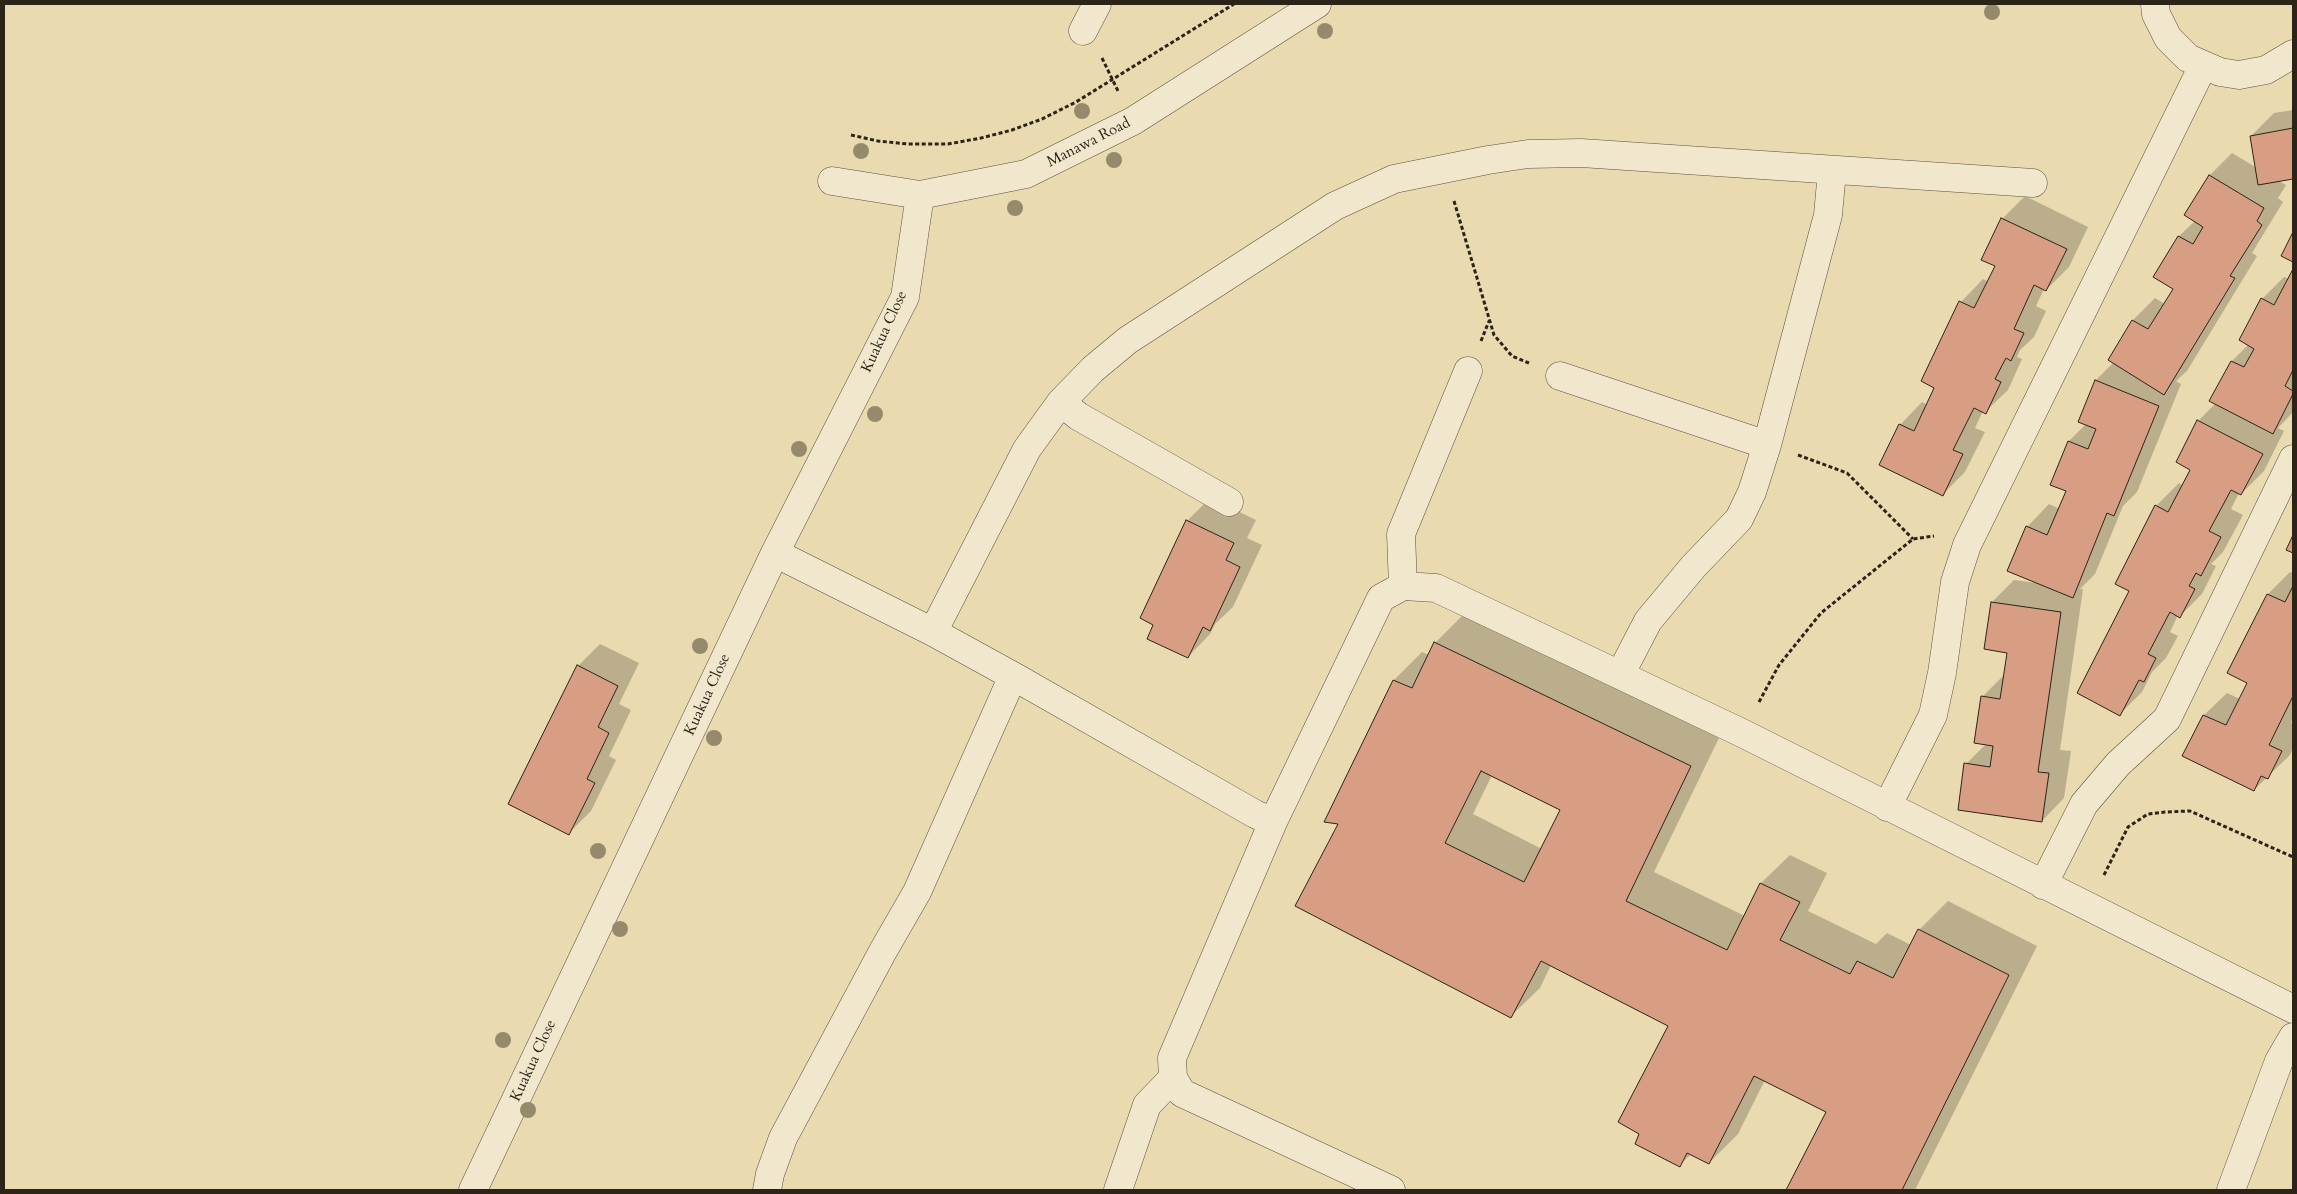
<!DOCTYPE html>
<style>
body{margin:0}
#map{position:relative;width:2297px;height:1194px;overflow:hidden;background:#e9dab0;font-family:Cardo,serif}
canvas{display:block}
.frame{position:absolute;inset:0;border:5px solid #2c2319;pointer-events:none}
</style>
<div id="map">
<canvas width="2297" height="1194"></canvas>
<div class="frame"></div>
</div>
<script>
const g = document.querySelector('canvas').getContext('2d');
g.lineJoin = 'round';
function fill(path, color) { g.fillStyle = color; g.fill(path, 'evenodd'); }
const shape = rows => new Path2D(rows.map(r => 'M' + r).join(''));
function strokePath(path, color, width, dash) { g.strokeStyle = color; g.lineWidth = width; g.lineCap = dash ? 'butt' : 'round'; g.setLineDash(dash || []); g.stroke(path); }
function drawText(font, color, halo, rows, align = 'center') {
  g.font = font + ' Cardo,serif'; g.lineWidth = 4; g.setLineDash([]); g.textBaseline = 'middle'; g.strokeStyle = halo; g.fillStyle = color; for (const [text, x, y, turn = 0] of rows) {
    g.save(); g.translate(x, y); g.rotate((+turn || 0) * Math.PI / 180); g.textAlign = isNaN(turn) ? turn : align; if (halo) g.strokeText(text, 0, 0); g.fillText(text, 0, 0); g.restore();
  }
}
fill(shape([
 [2293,110,2293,178,2277,180,2286,185,2278,198,2283,202,2252,253,2257,256,2187,371,2176,381,2181,384,2137,492,2123,506,2095,574,2080,589,2083,589,2060,750,2071,751,2064,798,2042,821,1966,764,1986,744,1982,697,2005,674,2008,652,1992,602,2014,580,2038,583,2027,527,2049,504,2060,509,2067,490,2052,484,2069,441,2086,424,2079,421,2096,380,2114,362,2110,359,2133,320,2155,298,2165,304,2175,289,2155,276,2179,236,2195,221,2210,175,2232,153,2257,168,2251,136,2274,113],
 [2025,196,2088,227,2069,267,2046,290,2044,289,2036,306,2046,311,2034,337,2020,350,2017,357,2022,359,2008,390,1985,412,1983,411,1975,428,1985,432,1965,472,1943,494,1900,425,1922,402,1928,405,1936,387,1922,381,1961,302,1983,279,1989,282,1997,265,2002,219],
 [2293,271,2293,412,2278,428,2284,431,2264,471,2241,494,2239,493,2231,509,2243,515,2223,552,2211,564,2216,566,2202,594,2180,616,2178,615,2170,632,2178,636,2166,658,2152,672,2142,692,2120,714,2130,591,2117,584,2156,506,2179,483,2184,486,2192,469,2198,421,2216,403,2211,401,2232,361,2249,344,2262,299,2284,277,2289,279],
 [1210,498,1256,520,1247,538,1262,545,1233,607,1215,624,1210,634,1188,657,1155,625,1142,618,1187,521],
 [2290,572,2293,573,2293,717,2291,723,2293,724,2293,748,2290,755,2254,790,2184,756,2204,715,2227,693,2240,699,2249,682,2268,594],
 [1464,614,1719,738,1654,872,1745,916,1761,883,1790,855,1827,873,1808,911,1876,944,1887,933,1911,945,1919,930,1948,901,2037,946,1915,1190,1788,1190,1828,1111,1765,1080,1738,1134,1709,1163,1691,1154,1680,1165,1669,1025,1551,965,1540,988,1511,1016,1340,823,1394,680,1422,652,1429,655,1435,643],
 [1492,775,1562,809,1542,849,1473,814],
 [600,644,639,663,619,704,631,710,609,756,616,760,591,811,569,833,578,666]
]), '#0003');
const building = shape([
 [2293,128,2293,179,2258,185,2250,136,2293,128],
 [2209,175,2264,208,2257,221,2262,225,2230,276,2235,278,2164,395,2108,360,2132,320,2148,329,2173,289,2153,277,2178,236,2193,244,2203,227,2184,215,2209,175],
 [2001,218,2067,249,2046,291,2034,285,2014,329,2024,333,2011,361,2006,358,1995,379,2001,382,1986,414,1974,408,1953,450,1963,454,1943,496,1879,465,1899,424,1914,431,1934,388,1921,381,1959,301,1974,308,1995,266,1981,260,2001,218],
 [2293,232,2293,262,2281,256,2293,232],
 [2293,269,2293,370,2285,386,2293,391,2293,394,2273,434,2209,401,2231,361,2244,367,2254,349,2239,340,2261,298,2274,305,2293,269],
 [2095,380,2159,406,2114,516,2107,513,2073,598,2007,571,2026,526,2047,535,2066,491,2050,485,2068,441,2088,449,2096,429,2078,422,2095,380],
 [2197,420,2263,454,2241,495,2231,490,2209,531,2221,537,2201,576,2196,573,2189,586,2195,589,2180,618,2170,612,2148,654,2156,658,2144,682,2139,680,2120,716,2077,693,2129,591,2115,584,2155,505,2168,512,2190,470,2176,462,2197,420],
 [1186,520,1234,543,1226,560,1240,567,1210,631,1203,627,1188,658,1147,639,1153,625,1140,618,1186,520],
 [2293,535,2293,553,2286,550,2293,535],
 [2293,586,2293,696,2269,745,2282,751,2268,779,2261,776,2254,791,2182,756,2203,715,2226,725,2247,683,2227,673,2267,594,2285,602,2293,586],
 [1991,602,2061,612,2038,772,2049,773,2042,822,1958,810,1964,763,1990,767,1993,746,1974,743,1981,696,2000,699,2007,653,1984,649,1991,602],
 [1434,642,1691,766,1626,901,1727,950,1760,883,1800,902,1780,940,1850,974,1857,961,1893,978,1918,929,2009,975,1902,1190,1786,1190,1826,1112,1754,1076,1709,1164,1687,1153,1680,1167,1635,1144,1639,1134,1618,1122,1668,1026,1541,961,1511,1018,1295,906,1338,824,1324,822,1393,680,1412,688,1434,642],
 [1481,771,1560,810,1524,882,1445,843,1481,771],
 [577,665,618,686,598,727,609,733,587,779,595,783,569,835,508,804,577,665]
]);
fill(building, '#d89e84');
strokePath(building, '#2c2319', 1);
const minor = shape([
 [2155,4,2156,14,2168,38,2188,58,2220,72,2239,75,2266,70,2293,54],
 [1083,31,1097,4],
 [832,181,920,195,1026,174,1133,121,1317,4],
 [1560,376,1767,445],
 [1061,402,1078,416,1229,502],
 [775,553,933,632,1013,676,1255,814,1273,822],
 [1403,586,1401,534,1468,371],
 [933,632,1027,449,1061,402,1093,369,1128,340,1335,206,1394,179,1488,160,1528,154,1581,153,2033,183],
 [1620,675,1648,621,1693,567,1739,519,1752,492,1767,445,1828,215,1832,171],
 [1887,807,1933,715,1942,673,1955,582,1967,545,2203,66],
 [2043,885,2084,804,2118,764,2167,719,2293,459],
 [1173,1078,1182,1093,1391,1190],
 [473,1190,775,553,905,297,920,195],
 [767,1190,770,1174,783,1138,883,951,917,892,1013,676],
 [1118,1190,1147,1105,1173,1078,1172,1058,1273,822,1381,598,1403,586,1436,588,1620,675,1742,733,2293,1009],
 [2231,1190,2279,1061,2293,1037]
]);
strokePath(minor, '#5b513f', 29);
strokePath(shape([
 [1102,58,1118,91],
 [851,135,878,141,908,144,948,144,981,138,1012,130,1042,119,1076,102,1234,4],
 [1454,201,1494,335,1512,356,1529,363],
 [1481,341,1489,321],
 [1798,455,1847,473,1913,539],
 [1759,702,1779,665,1821,613,1913,539,1934,536],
 [2104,875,2128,827,2148,814,2165,812,2190,811,2293,857]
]), '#2c2319', 3, [4, 2.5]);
strokePath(minor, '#f1e7cc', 28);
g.fillStyle = '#958b6c';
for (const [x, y] of [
 [1992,12],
 [1325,31],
 [1082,111],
 [861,151],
 [1114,160],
 [1015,208],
 [875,414],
 [799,449],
 [700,646],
 [714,738],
 [598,851],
 [620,929],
 [503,1040],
 [528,1110]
]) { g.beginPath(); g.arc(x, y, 8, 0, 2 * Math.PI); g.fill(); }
drawText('15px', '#2c2319', '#f1e7cc', [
 ["Manawa Road",1089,143,-27],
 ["Kuakua Close",885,332,-65],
 ["Kuakua Close",708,695,-65],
 ["Kuakua Close",534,1061,-65]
]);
</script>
